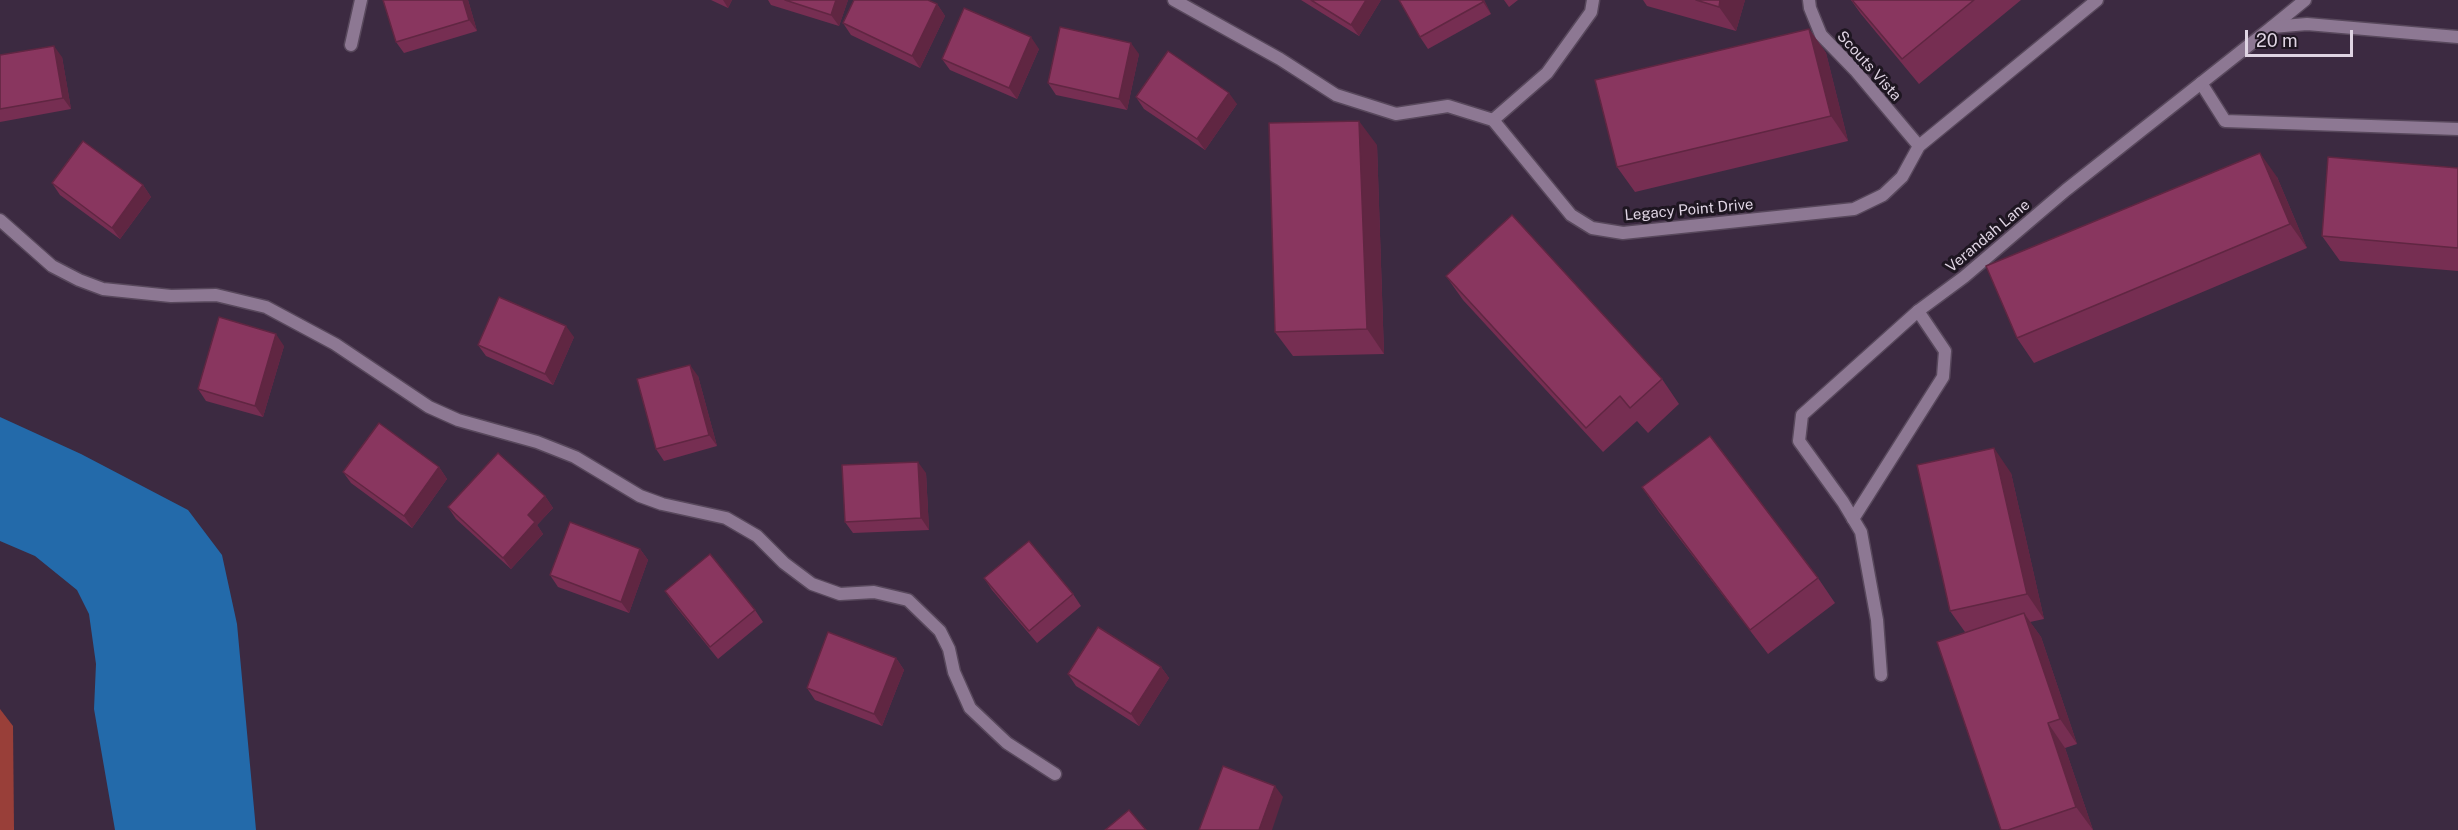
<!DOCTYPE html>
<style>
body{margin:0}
#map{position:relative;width:2458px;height:830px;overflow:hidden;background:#3c2a41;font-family:"Public Sans",sans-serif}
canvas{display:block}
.scale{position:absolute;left:2245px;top:30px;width:108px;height:27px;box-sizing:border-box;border:3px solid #dfd4e3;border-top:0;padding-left:8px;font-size:18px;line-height:21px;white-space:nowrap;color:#dfd4e3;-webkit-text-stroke:4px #1e1621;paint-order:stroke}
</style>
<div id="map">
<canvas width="2458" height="830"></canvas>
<div class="scale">20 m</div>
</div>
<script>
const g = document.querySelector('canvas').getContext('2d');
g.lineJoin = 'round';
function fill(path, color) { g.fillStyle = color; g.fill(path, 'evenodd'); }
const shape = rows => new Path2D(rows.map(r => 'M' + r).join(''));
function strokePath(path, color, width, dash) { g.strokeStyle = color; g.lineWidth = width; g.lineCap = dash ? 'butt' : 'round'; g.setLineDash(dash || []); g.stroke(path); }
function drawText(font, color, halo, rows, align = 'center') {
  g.font = font + ' "Public Sans",sans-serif'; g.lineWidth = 6; g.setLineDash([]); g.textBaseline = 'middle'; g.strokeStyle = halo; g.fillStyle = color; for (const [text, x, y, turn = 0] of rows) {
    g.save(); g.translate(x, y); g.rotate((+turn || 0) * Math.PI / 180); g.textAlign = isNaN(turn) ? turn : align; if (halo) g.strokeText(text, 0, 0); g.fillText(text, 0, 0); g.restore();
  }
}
fill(shape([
 [0,709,13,726,14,830,0,830]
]), '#993f39');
fill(shape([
 [0,417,81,454,188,510,222,555,237,624,256,830,115,830,94,709,96,664,89,614,77,590,35,556,0,541]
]), '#236aaa');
const lane = shape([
 [2272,27,2305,0],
 [2201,83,2225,121,2458,129],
 [1853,519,1943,377,1945,351,1918,311]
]);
const street = shape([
 [1174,0,1280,59,1336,95,1396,114,1448,106,1493,120,1571,215,1592,228,1623,233,1854,209,1883,195,1902,177,1919,146,2097,0],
 [1809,0,1810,8,1821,35,1855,70,1919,146],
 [351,45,361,0],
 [1493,120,1547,73,1591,12,1593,0],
 [0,220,52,266,79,280,103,289,171,296,216,295,266,307,335,344,429,407,458,420,537,442,575,457,640,496,662,504,726,518,757,536,784,563,812,584,840,594,874,592,908,600,940,631,949,649,954,672,970,708,1007,743,1055,774],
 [1881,675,1877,620,1861,532,1843,502,1799,441,1802,415,1918,311,1964,277,2066,190,2272,27,2307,24,2458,37]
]);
strokePath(lane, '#58485c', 15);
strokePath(street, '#58485c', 15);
strokePath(lane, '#8d7893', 12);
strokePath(street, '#8d7893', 12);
fill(shape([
 [468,0,477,31,404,53,396,42],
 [711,0,732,0,728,8],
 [768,0,848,0,839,26,771,5],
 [1301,0,1381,0,1359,36],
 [1484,0,1491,14,1428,49,1420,37],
 [1504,0,1518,0,1509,7],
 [1643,0,1745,0,1736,31,1647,6],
 [1851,0,2021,0,1919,84,1861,14],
 [937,4,945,16,920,68,851,35,843,23],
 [1809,29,1826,53,1848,141,1635,192,1617,167],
 [1039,49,1017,99,950,70,942,59],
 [1139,54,1127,110,1056,95,1048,83],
 [0,55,62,57,71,109,0,122],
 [1136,97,1237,104,1205,150,1144,109],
 [1377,145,1384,354,1293,356,1275,332],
 [2458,168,2458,271,2340,261,2322,236],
 [2277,177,2307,248,2034,363,2017,338],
 [52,183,143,185,151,197,120,239,60,195],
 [1446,276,1662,379,1679,404,1648,433,1637,421,1603,452,1463,300],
 [574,337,553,385,486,356,478,345],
 [284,346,263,417,206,401,198,389],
 [698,376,717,446,664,461,656,449],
 [439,467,447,479,412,528,351,483,343,472],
 [926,473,929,530,853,533,845,522],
 [2011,473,2044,619,2030,622,2041,637,2077,744,2065,748,2093,830,2001,830,1965,632,1950,611],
 [1642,487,1818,578,1835,603,1768,654,1659,512],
 [545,496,553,508,537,525,543,534,511,569,456,519,448,507],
 [640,549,648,560,629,613,558,587,550,575],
 [984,578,1073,594,1081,606,1037,643,992,590],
 [665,591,755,610,763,622,718,659,673,603],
 [896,658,904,670,882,726,815,700,807,688],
 [1161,667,1169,678,1139,726,1076,686,1068,674]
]), '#762e52');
fill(shape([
 [463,0,468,0,477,31,469,20],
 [723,0,732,0,728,8],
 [836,0,848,0,839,26,831,15],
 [1366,0,1381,0,1359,36,1351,25],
 [1482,0,1484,0,1491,14,1483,2],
 [1720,0,1745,0,1736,31,1719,7],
 [937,4,945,16,920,68,912,56],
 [1809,29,1826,53,1848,141,1831,116],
 [1031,37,1039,49,1017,99,1009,88],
 [1131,43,1139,54,1127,110,1119,99],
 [54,46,62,57,71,109,63,98],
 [1229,93,1237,104,1205,150,1197,139],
 [1359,121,1377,145,1384,354,1367,329],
 [2260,153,2277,177,2307,248,2290,224],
 [143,185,151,197,120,239,112,228],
 [566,326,574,337,553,385,545,374],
 [276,334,284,346,263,417,255,406],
 [690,365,698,376,717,446,709,435],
 [1994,448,2011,473,2044,619,2027,594],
 [918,462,926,473,929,530,921,518],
 [439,467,447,479,412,528,404,516],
 [545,496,553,508,537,525,543,534,511,569,503,558,528,515],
 [640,549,648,560,629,613,621,602],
 [2024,613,2041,637,2077,744,2060,719],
 [896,658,904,670,882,726,874,714],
 [1161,667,1169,678,1139,726,1131,714],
 [2048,723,2065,748,2093,830,2076,807],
 [1275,786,1283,797,1272,830,1259,830]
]), '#602642');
const building = shape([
 [383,0,463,0,469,20,396,42,383,0],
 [785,0,836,0,831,15,785,0],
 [854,0,928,0,937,4,912,56,843,23,854,0],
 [1311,0,1366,0,1351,25,1311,0],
 [1399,0,1482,0,1483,2,1420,37,1399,0],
 [1696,0,1720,0,1719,7,1696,0],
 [1852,0,1974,0,1902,59,1852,0],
 [964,8,1031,37,1009,88,942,59,964,8],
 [1060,27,1131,43,1119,99,1048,83,1060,27],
 [1809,29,1831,116,1617,167,1595,80,1809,29],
 [54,46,63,98,0,109,0,55,54,46],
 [1168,51,1229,93,1197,139,1136,97,1168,51],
 [1359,121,1367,329,1275,332,1269,123,1359,121],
 [83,141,143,185,112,228,52,183,83,141],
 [2260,153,2290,224,2017,338,1986,266,2260,153],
 [2328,157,2458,168,2458,248,2322,236,2328,157],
 [1512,215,1662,379,1630,408,1620,396,1586,428,1446,276,1512,215],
 [499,297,566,326,545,374,478,345,499,297],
 [219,317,276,334,255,406,198,389,219,317],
 [690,365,709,435,656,449,637,379,690,365],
 [379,423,439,467,404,516,343,472,379,423],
 [1710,436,1818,578,1750,630,1642,487,1710,436],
 [1994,448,2027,594,1950,611,1917,465,1994,448],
 [498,453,545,496,528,515,535,522,503,558,448,507,498,453],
 [918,462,921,518,845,522,842,465,918,462],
 [570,522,640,549,621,602,550,575,570,522],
 [1029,541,1073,594,1029,631,984,578,1029,541],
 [710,554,755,610,710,647,665,591,710,554],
 [2024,613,2060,719,2048,723,2076,807,2008,830,2001,830,1937,642,2024,613],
 [1098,627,1161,667,1131,714,1068,674,1098,627],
 [828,632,896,658,874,714,807,688,828,632],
 [1223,766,1275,786,1259,830,1199,830,1223,766],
 [1129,810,1146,830,1105,830,1129,810]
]);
fill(building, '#89365f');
strokePath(building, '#602642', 1.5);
drawText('15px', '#dfd4e3', '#1e1621', [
 ["Scouts Vista",1869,66,48],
 ["Legacy Point Drive",1689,210,-5],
 ["Verandah Lane",1988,236,-40]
]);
</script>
